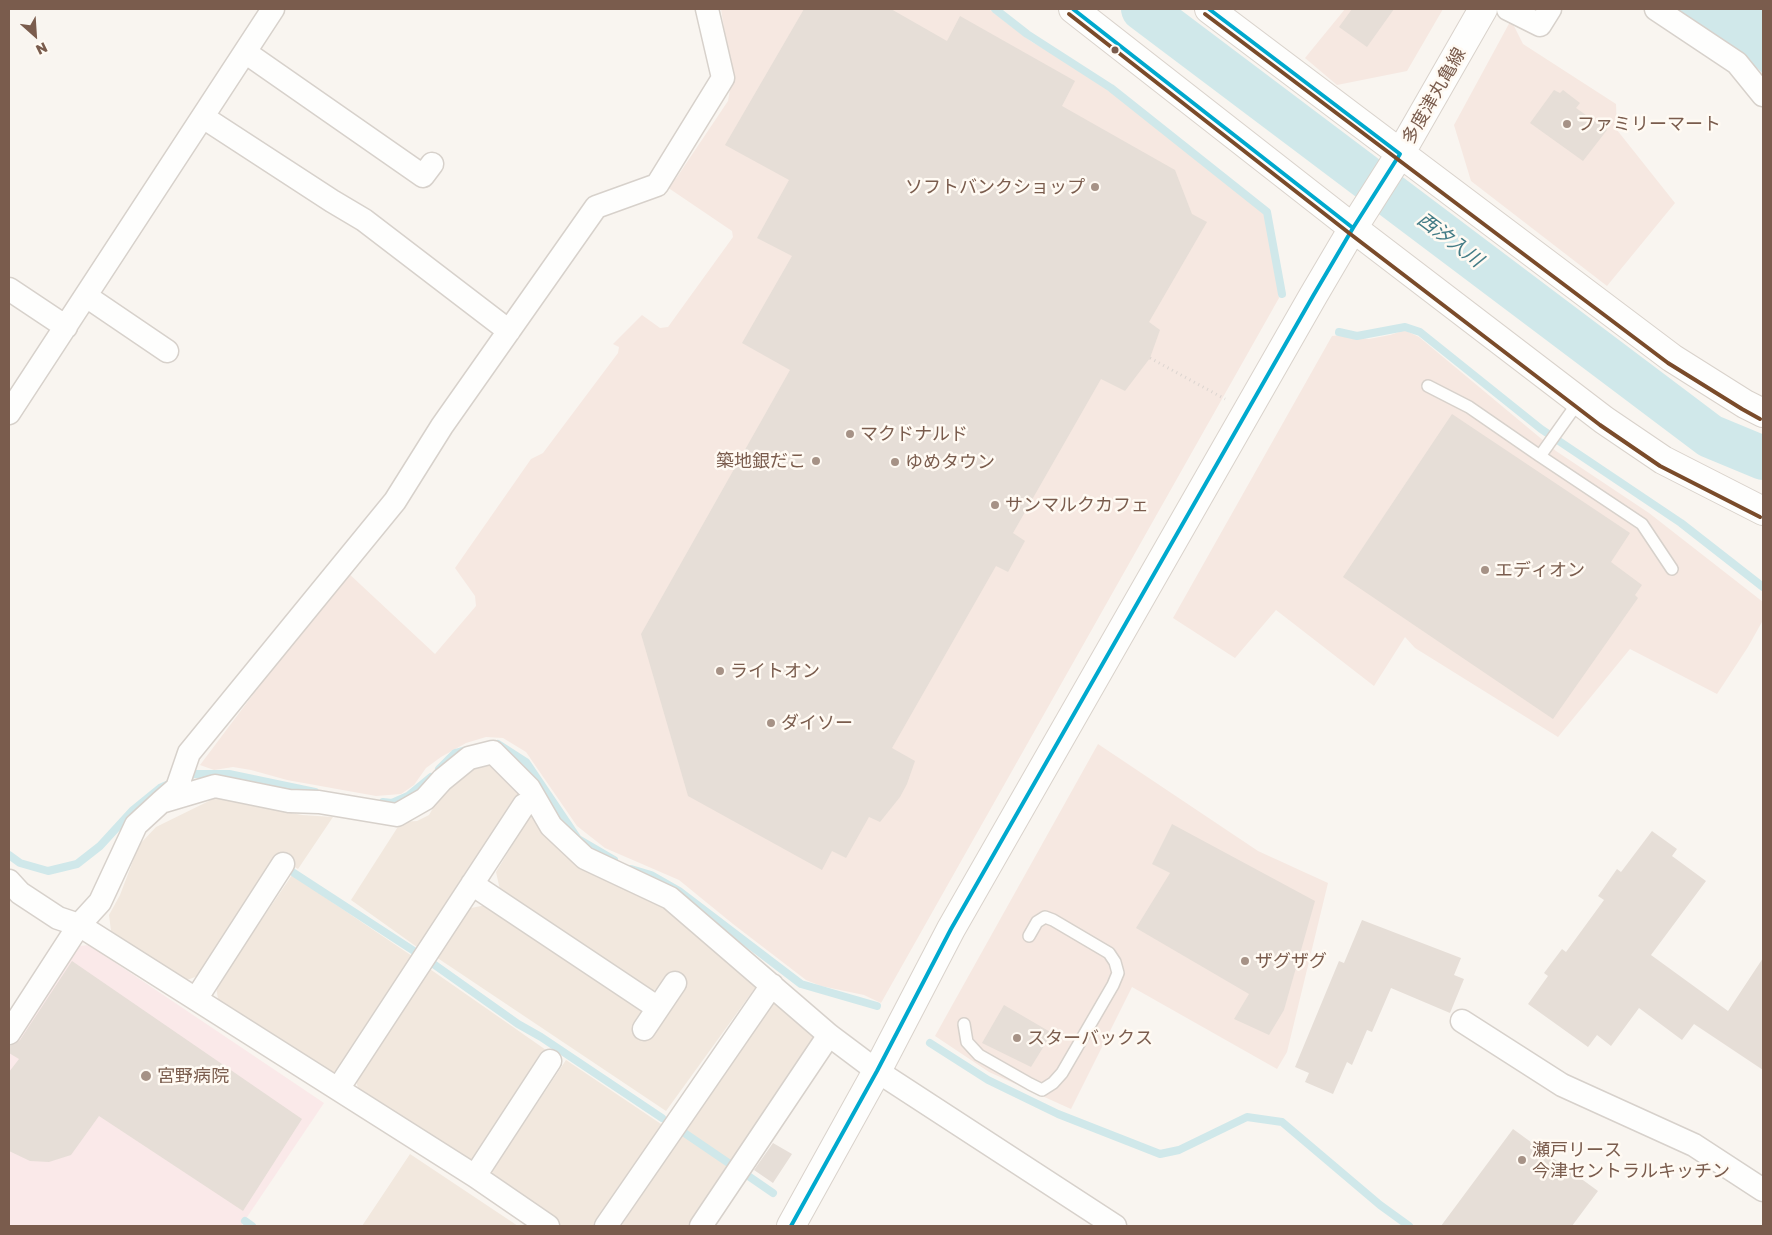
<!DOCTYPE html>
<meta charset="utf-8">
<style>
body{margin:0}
#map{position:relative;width:1772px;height:1235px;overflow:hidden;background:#f9f5f0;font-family:"Golos Text",sans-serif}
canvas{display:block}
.frame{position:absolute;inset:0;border:10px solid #7a5c4d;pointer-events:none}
.north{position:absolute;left:10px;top:10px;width:50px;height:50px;-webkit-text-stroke:4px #fffaf3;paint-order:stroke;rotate:154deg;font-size:14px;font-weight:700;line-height:20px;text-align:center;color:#7a5c4d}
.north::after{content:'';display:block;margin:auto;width:18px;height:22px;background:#7a5c4d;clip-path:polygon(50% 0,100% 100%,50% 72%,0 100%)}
</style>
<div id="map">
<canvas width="1772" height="1235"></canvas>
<div class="frame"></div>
<div class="north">N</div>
</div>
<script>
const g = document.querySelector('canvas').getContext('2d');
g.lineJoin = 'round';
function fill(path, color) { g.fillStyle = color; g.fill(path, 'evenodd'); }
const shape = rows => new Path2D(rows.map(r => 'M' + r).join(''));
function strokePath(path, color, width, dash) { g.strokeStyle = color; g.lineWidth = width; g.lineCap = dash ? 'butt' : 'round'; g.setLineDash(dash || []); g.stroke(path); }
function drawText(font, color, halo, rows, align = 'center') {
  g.font = font + ' "Golos Text","Noto Sans JP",sans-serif'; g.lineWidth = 5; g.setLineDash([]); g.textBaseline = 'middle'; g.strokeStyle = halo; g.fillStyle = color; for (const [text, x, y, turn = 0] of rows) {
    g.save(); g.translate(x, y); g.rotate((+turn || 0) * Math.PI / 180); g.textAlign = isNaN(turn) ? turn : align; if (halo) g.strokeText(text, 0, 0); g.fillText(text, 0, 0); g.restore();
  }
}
fill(shape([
 [477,761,495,761,521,793,417,947,351,900,401,822,417,821,429,815,440,796],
 [215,798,302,815,333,817,298,869,278,856,198,976,184,981,111,931,109,915,120,895,139,845,156,827],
 [533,811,670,906,758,984,666,1111,436,957,466,909,491,904,648,1007,663,986,652,991,500,890,496,872],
 [292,875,412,956,341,1070,329,1073,219,1005,216,987],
 [427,967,546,1050,472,1159,462,1162,359,1092,355,1077],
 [775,999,798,1020,817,1041,689,1226,621,1226],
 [566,1060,664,1126,594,1226,558,1226,495,1183,492,1171],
 [410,1154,518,1226,362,1226]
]), '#f2e8de');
fill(shape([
 [721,9,989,9,1032,42,1067,62,1111,92,1266,214,1279,298,881,1003,864,995,821,986,806,980,733,924,679,880,605,848,577,826,526,752,503,738,486,737,466,743,441,757,426,768,414,785,401,794,376,796,287,780,251,770,233,767,214,770,200,765,346,571,435,654,476,606,475,596,455,568,531,459,543,453,618,353,619,347,613,344,642,315,660,328,668,327,733,237,732,231,667,187,677,177,728,101,732,79],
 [1345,9,1443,9,1407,71,1337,85,1305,58],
 [1511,20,1523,44,1616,104,1617,130,1675,203,1607,286,1471,181,1454,125],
 [1405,330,1419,337,1556,451,1649,513,1763,602,1763,620,1748,647,1717,694,1630,649,1558,737,1415,648,1405,637,1374,686,1276,610,1235,658,1173,618,1332,336,1342,335,1369,339,1390,335],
 [1098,744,1258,851,1328,883,1287,1052,1277,1069,1132,987,1071,1109,989,1072,935,1036]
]), '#f6e8e1');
fill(shape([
 [89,945,324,1103,241,1226,9,1226,9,1049,79,946]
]), '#fae9e9');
fill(shape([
 [1677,9,1763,9,1763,74,1741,52]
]), '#d0e8ea');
strokePath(shape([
 [995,9,1027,34,1111,88,1267,212,1282,294],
 [1339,332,1357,336,1405,327,1420,332,1541,429,1681,523,1763,587],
 [498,744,526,762,578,839,614,860],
 [439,769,455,753,466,750],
 [184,778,194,774,229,774,315,792],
 [383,802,392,803,408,796,431,777],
 [9,855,20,863,48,871,77,864,100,846,133,810,160,788,169,784],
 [631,869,651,875,679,891,801,984,877,1006],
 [294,873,417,953],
 [432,963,518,1024,541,1037,662,1118],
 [930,1043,988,1080,1058,1114,1160,1154,1179,1150,1247,1117,1282,1122,1380,1205,1409,1226],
 [683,1132,730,1164],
 [741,1171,773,1193],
 [245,1221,252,1226]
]), '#d0e8ea', 8);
strokePath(shape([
 [1143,9,1710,436,1763,458]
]), '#d0e8ea', 44);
fill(shape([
 [804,9,891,9,947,41,960,16,1075,81,1062,106,1175,170,1192,214,1207,222,1149,322,1160,330,1150,358,1125,391,1101,379,1013,533,1025,541,1008,572,996,566,892,748,915,761,907,784,900,797,880,822,869,817,846,858,832,851,822,870,688,796,641,634,790,370,742,343,792,256,757,238,789,180,725,145],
 [1352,9,1394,9,1367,47,1339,27],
 [1554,90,1560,93,1563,90,1580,103,1576,108,1607,130,1583,161,1530,123],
 [1452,414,1630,533,1611,562,1642,585,1635,595,1638,598,1553,719,1343,577],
 [1172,824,1315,901,1284,1010,1269,1035,1234,1019,1249,994,1136,928,1170,873,1152,864],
 [1652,831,1677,849,1672,856,1706,881,1651,955,1728,1011,1763,958,1763,1070,1694,1024,1682,1040,1639,1008,1611,1046,1597,1035,1588,1047,1528,1004,1548,976,1544,973,1562,949,1566,952,1604,900,1598,896,1617,869,1621,872],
 [1362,920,1461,958,1454,975,1464,979,1450,1013,1391,988,1372,1032,1367,1030,1352,1065,1347,1062,1333,1094,1305,1082,1309,1073,1295,1067,1339,961,1344,963],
 [72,961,302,1119,243,1211,99,1116,71,1155,49,1162,30,1161,9,1151,9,1072,19,1059,9,1053,9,1046,15,1044,20,1040],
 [1004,1005,1052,1033,1031,1067,982,1043],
 [1513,1129,1598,1191,1572,1226,1441,1226],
 [773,1143,792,1154,773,1183,754,1170]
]), '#e6ded7');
const lane = shape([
 [1428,386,1469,407,1540,456],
 [1579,401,1540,456,1642,524,1672,569],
 [964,1024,967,1042,979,1055,1030,1084,1042,1090,1053,1083,1062,1073,1113,985,1118,973,1115,962,1109,953,1053,920,1045,917,1037,922,1029,936]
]);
const street = shape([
 [1508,9,1540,25,1550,9],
 [1656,9,1737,63,1763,95],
 [245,52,423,176,432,164],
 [203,117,332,201,364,220,509,331],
 [9,289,66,327],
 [86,296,167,351],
 [9,413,273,9],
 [161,802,177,788,189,753,395,501,442,426,596,207,657,185,723,78,707,9],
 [9,881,20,893,58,918,79,925,475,1176,548,1226],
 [472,884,658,1008],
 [196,999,283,864],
 [1462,1021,1562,1085,1694,1145,1763,1190],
 [644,1029,675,983],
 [9,1033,79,925,100,902,136,825,161,802,215,786,289,801,319,802,397,815,425,799,442,780,469,758,493,752,529,788,551,826,585,858,670,898,829,1035,877,1071,1115,1226],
 [338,1089,524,805],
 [475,1176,550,1061],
 [606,1226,772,985],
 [701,1226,829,1035]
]);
const secondary = shape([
 [1073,9,1353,228,1604,420,1663,460,1763,511],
 [1209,9,1672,358,1745,404,1763,413],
 [791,1226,877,1071,951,929,1313,296,1353,228,1400,154,1483,9]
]);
strokePath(lane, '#d7d1cb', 14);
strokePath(street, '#d7d1cb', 25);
strokePath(secondary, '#d9d2cb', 30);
strokePath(shape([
 [1150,358,1225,399]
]), '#dcd5d0', 3, [1, 4]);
strokePath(lane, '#fefefd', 11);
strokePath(street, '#fefefd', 22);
strokePath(secondary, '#fefefd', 28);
strokePath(shape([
 [1073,9,1353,228],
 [791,1226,877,1071,951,929,1313,296,1353,228,1400,154,1209,9]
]), '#00a9ce', 4);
strokePath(shape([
 [1069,14,1349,233,1600,425,1660,466,1760,517],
 [1205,14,1668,363,1742,409,1760,419]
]), '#7a4b2a', 4);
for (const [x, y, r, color] of [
 [1115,50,4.5,"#7a5c4d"],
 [1567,124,5,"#a69286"],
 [1095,187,5,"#a69286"],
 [850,434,5,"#a69286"],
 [816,461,5,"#a69286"],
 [895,462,5,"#a69286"],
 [995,505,5,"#a69286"],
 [1485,570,5,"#a69286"],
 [720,671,5,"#a69286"],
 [771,723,5,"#a69286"],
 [1245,961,5,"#a69286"],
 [1017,1038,5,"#a69286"],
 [146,1076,6,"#a69286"],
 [1522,1160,5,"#a69286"]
]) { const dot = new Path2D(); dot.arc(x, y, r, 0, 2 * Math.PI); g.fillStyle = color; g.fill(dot); strokePath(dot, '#fffaf3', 2); }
drawText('18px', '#7a5c4d', '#fffaf3', [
 ["多度津丸亀線",1434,96,-60]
]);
drawText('18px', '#7a5c4d', '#fffaf3', [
 ["ファミリーマート",1577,124],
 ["ソフトバンクショップ",1085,187,"right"],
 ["マクドナルド",860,434],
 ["築地銀だこ",806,461,"right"],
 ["ゆめタウン",905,462],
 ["サンマルクカフェ",1005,505],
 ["エディオン",1495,570],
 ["ライトオン",730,671],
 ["ダイソー",781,723],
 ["ザグザグ",1255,961],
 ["スターバックス",1027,1038],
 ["宮野病院",157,1076],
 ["瀬戸リース",1532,1150],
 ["今津セントラルキッチン",1532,1171]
], 'left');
drawText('italic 19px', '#437c86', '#fffaf3', [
 ["西汐入川",1450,240,37]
]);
</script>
